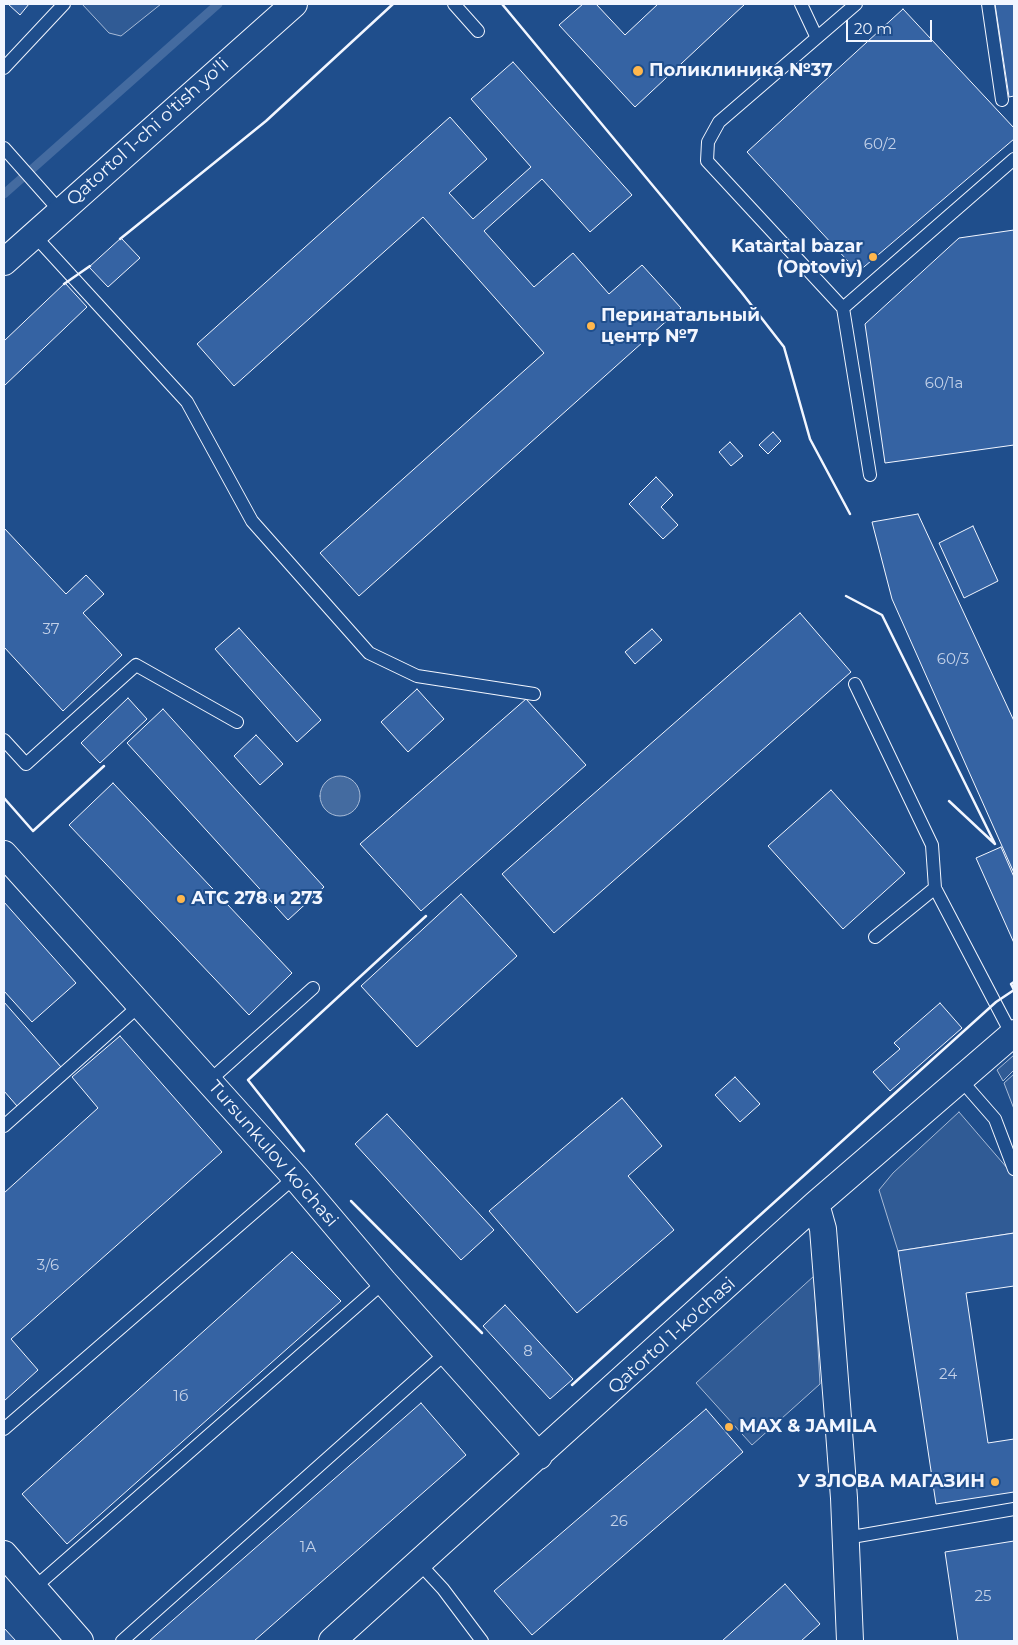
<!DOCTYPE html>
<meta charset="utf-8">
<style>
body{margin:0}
#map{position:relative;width:1018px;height:1645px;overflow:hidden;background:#1f4e8c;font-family:Montserrat,sans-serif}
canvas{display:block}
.frame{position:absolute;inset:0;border:5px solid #f2f6ff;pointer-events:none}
.scale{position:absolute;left:846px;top:20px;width:86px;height:22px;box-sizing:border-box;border:2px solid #f2f6ff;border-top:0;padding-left:6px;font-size:15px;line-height:18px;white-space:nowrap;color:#f2f6ff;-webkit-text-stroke:4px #1f4e8c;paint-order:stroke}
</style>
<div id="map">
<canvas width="1018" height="1645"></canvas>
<div class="frame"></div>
<div class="scale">20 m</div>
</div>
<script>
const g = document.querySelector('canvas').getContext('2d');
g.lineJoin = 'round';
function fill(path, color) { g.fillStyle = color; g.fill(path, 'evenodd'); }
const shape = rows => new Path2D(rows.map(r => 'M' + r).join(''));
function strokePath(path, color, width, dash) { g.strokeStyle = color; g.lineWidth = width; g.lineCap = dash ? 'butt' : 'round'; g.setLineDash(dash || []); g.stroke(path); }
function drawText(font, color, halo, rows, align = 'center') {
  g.font = font + ' Montserrat,sans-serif'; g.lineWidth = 4; g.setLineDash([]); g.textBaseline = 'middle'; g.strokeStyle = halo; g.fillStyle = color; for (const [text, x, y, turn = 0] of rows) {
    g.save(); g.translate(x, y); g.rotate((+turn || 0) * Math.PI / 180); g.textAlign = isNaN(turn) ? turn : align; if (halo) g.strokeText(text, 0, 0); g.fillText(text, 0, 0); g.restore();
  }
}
const built = shape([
 [82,4,161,4,121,36,109,33,82,4],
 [1014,1055,1014,1070,1003,1081,997,1070,1014,1055],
 [1014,1074,1014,1109,1004,1083,1014,1074],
 [959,1112,1014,1176,1014,1233,898,1251,879,1190,893,1173,959,1112],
 [814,1276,820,1384,752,1445,696,1383,814,1276]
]);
fill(built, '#305b95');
strokePath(built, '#a8bbd7', 1);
const water = shape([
 '320 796a20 20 0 1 1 40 0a20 20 0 1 1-40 0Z'
]);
fill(water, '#446ba0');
strokePath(water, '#a8bbd7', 1);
strokePath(shape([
 [4,194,218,4]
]), '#446ba0', 9);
const building = shape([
 [8,4,29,4,20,15,8,4],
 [583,4,596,4,625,35,658,4,745,4,635,107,559,25,583,4],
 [995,4,1014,4,1014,96,1009,97,995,4],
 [903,9,1014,128,1014,139,858,272,747,152,903,9],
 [513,62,632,195,590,232,542,179,484,231,534,287,573,253,609,294,642,265,681,308,359,596,320,553,544,353,423,217,234,386,197,344,450,117,487,159,449,193,473,219,531,167,471,99,513,62],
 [1014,230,1014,445,885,463,865,324,959,238,1014,230],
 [121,238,140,258,108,287,89,267,121,238],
 [65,283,87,307,4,386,4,341,65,283],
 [773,432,781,441,768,454,759,445,773,432],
 [730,442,743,456,731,466,719,452,730,442],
 [656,477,673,495,661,507,678,525,663,539,629,504,656,477],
 [918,514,1014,721,1014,873,892,599,872,522,918,514],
 [973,526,998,581,964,598,939,543,973,526],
 [4,528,66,594,86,575,104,594,83,613,122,655,63,711,4,647,4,528],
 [800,613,851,672,554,933,502,874,800,613],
 [239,628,321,720,297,742,215,649,239,628],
 [652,629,662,640,635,664,625,652,652,629],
 [417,689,444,719,408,752,381,722,417,689],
 [128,698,147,719,100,763,81,743,128,698],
 [526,699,586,765,421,911,360,844,526,699],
 [163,709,324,887,288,920,127,743,163,709],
 [256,735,283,764,260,785,234,756,256,735],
 [113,783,292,973,249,1015,69,825,113,783],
 [831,790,905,873,843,929,768,846,831,790],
 [1001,847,1014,877,1014,943,976,858,1001,847],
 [461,894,517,956,417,1047,361,986,461,894],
 [4,902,76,983,32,1022,4,991,4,902],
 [4,1002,61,1067,17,1106,4,1091,4,1002],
 [940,1003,962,1028,890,1091,873,1072,900,1049,894,1043,940,1003],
 [120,1036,222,1152,11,1339,38,1370,4,1401,4,1193,98,1108,72,1077,120,1036],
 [735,1077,760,1104,740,1122,715,1095,735,1077],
 [622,1098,662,1146,628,1176,674,1230,577,1313,489,1211,622,1098],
 [387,1114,494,1230,461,1260,355,1144,387,1114],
 [1014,1233,1014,1286,966,1293,988,1443,1014,1439,1014,1492,936,1504,898,1251,1014,1233],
 [292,1252,341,1301,67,1544,22,1494,292,1252],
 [505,1305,573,1379,550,1399,483,1326,505,1305],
 [421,1403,466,1455,254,1641,149,1641,421,1403],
 [706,1409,743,1452,532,1635,494,1591,706,1409],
 [1014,1541,1014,1641,958,1641,945,1552,1014,1541],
 [785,1584,820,1624,801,1641,722,1641,785,1584],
 [4,1628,16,1641,4,1641,4,1628]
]);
fill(building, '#3563a3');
strokePath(building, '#f2f6ff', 1);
const service = shape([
 [454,4,478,31],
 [801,4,816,36],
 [856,4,719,122,708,142,707,161,843,308,870,475],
 [988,4,1002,100],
 [4,68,64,4],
 [4,148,60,211],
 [34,235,187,402,252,521,369,653,417,676,534,694],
 [843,308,1014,159],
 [855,684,932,845,935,888,1012,1035],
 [4,740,26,764,136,665,237,722],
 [875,937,935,888],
 [961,1080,995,1119,1014,1169],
 [209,1081,313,988],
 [4,1126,140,1005],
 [4,1429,295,1177],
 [846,1538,1014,1509],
 [419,1563,443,1589,482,1641],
 [34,1588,384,1282],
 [122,1641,446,1353]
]);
const minor = shape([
 [4,262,294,4],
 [4,854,295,1177,384,1282,539,1456],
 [816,1204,823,1229,837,1405,844,1498,850,1641],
 [4,1554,80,1641],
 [332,1641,816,1204,1014,1033]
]);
strokePath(service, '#f2f6ff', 14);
strokePath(minor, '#f2f6ff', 28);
strokePath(service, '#1f4e8c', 12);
strokePath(minor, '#1f4e8c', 26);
strokePath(shape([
 [502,4,742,293,784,347,810,439,850,514],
 [120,239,266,121,393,4],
 [64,284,90,266],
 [846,596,882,615,995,844,949,801],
 [4,798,33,831,104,766],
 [304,1151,248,1080,426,916],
 [351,1201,482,1333],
 [572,1385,996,1002,1014,990,1011,984,1014,982]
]), '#f2f6ff', 2.5);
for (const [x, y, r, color] of [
 [638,71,6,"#ffb74d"],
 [873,257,5,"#ffb74d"],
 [591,326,5,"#ffb74d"],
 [181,899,5,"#ffb74d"],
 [729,1427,5,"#ffb74d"],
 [995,1482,5,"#ffb74d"]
]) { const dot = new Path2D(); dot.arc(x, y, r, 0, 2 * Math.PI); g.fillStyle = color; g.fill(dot); strokePath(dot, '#1f4e8c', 2); }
drawText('15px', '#c3d1e8', null, [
 ["60/2",880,145],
 ["60/1a",944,384],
 ["37",51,630],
 ["60/3",953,660],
 ["3/6",48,1266],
 ["8",528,1352],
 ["24",948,1375],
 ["1б",181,1397],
 ["26",619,1522],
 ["1А",308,1548],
 ["25",983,1597]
]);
drawText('bold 18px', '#f2f6ff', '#1f4e8c', [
 ["Поликлиника №37",649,71],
 ["Katartal bazar",863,247,"right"],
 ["(Optoviy)",863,268,"right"],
 ["Перинатальный",601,316],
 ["центр №7",601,337],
 ["АТС 278 и 273",191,899],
 ["MAX & JAMILA",739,1427],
 ["У ЗЛОВА МАГАЗИН",985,1482,"right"]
], 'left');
drawText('18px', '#f2f6ff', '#1f4e8c', [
 ["Qatortol 1-chi o'tish yo'li",148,132,-42],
 ["Tursunkulov ko'chasi",273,1154,49],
 ["Qatortol 1-ko'chasi",672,1336,-42]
]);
</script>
